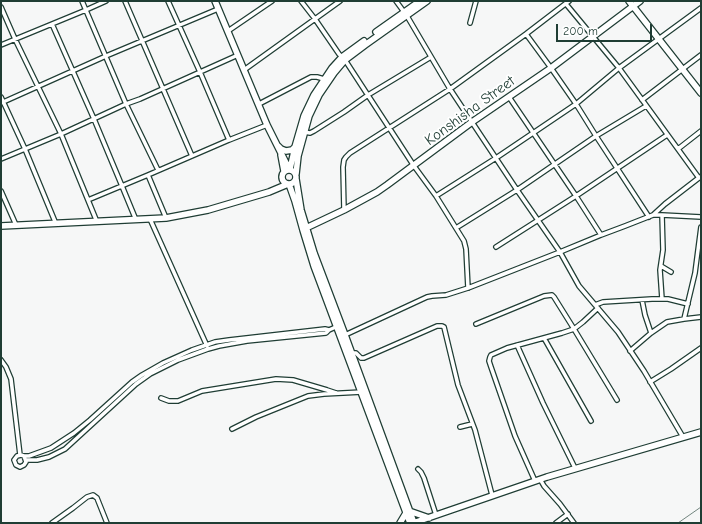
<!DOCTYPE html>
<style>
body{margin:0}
#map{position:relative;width:702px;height:524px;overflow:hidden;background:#f6f7f7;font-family:"Comic Neue",sans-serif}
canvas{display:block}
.frame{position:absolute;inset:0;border:2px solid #1f3d34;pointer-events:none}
.scale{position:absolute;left:556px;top:24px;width:96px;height:18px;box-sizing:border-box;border:2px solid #1f3d34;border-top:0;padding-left:5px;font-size:12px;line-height:14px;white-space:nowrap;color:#1f3d34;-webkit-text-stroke:3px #fff;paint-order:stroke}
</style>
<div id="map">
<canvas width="702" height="524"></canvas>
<div class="frame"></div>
<div class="scale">200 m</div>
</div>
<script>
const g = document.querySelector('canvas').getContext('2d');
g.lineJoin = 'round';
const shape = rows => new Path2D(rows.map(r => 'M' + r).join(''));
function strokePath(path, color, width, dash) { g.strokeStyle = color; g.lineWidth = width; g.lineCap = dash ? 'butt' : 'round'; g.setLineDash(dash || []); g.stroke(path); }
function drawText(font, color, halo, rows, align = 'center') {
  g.font = font + ' "Comic Neue",sans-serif'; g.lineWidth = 4; g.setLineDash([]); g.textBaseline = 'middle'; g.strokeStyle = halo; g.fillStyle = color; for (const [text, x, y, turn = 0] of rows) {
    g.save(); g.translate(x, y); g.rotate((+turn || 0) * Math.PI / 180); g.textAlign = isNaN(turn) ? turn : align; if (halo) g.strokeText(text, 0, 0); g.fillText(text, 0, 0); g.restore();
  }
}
strokePath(shape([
 [678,523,701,507]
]), '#72857f', 1);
const street = shape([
 [82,1,126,104,158,170],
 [125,1,192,156],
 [168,1,200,72,229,140],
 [301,1,315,19,339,54,342,57],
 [396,1,407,16,450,89,517,190,560,252,579,286,618,332,644,371,683,437],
 [566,4,619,68,699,178],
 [1,7,15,39,61,134,97,222],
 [470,23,476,1],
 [52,24,94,119,122,186,136,220],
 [228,31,272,1],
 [526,34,551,68,576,104,596,136,649,217],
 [1,45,86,10,106,1],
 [345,60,414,166,436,196,464,241,466,249,468,288],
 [244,70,340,1],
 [1,97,25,149,56,224],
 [509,97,576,196,601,235],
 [642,100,701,55],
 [1,103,106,56,218,9],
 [259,104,311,77,317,77,324,79],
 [304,132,310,133,314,131,344,112,368,95,431,57],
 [678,149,701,131],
 [1,159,61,134,126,104,140,99,238,55],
 [148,175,166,218],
 [1,191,16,225],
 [436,196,496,158,576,104,619,68,701,8],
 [88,200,148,175,229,140,267,125],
 [344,210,343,167,344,160,346,157,350,153,450,89,526,34,569,1],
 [653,215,665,204,700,177],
 [662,215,663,250,660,270,662,299],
 [150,219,207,346],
 [456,228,517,190,596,136,646,106],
 [496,247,576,196,667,135],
 [661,266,671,272],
 [642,300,645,315,651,333],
 [595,305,603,302,652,299,668,299,688,304],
 [684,319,695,273,701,227],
 [476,324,544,296,552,295,554,297,574,329,617,400],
 [345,335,427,297,432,296,446,295,468,288,560,252,601,235,625,226,653,215,662,215,701,217],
 [544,338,591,421],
 [517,345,543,403,575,468],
 [630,351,651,333,667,322,684,319,701,317],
 [352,353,356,353,361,358,364,358,437,326,442,326,444,327,458,385,475,430,492,495],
 [1,360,6,367,11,379,20,455],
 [650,382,671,369,701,348],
 [161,398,169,401,178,401,202,391,276,379,293,380,327,390,336,393],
 [460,427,472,424],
 [232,429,256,417,308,396,324,394,362,392],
 [24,456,26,462,24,465,20,467,16,465,14,460,17,456,21,455,24,456,29,456,51,448,74,433,90,420,132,382,142,375,163,363,192,350,215,342,229,340,325,329,329,330],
 [26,460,37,460,49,457,65,449,136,384,150,374,178,360,208,349,219,346,247,341,326,333,329,330,338,326],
 [418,469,421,472,424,478,436,515],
 [540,479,544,486,560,504,574,523],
 [535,481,515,436,491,367,489,361,490,357,491,355,507,348,562,333,574,329,583,322,598,308],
 [52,523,73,508,87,497,93,495,97,498,107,523],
 [556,523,568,514]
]);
const secondary = shape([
 [215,1,267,125,289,169],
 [629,1,701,93],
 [376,32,420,1],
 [278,146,281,149,286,151,292,150,295,147],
 [281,155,284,171],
 [290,169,295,147,304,116,314,95,332,68,342,57,364,41],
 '282 177a7 7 0 1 1 14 0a7 7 0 1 1-14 0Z',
 [296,174,298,156,309,116,319,95,334,73,345,60,365,45,427,1],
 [296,179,301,210,314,253,345,335,414,523],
 [289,184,295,201,303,230,314,266,410,523],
 [1,226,166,218,208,210,269,192,288,184],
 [306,228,344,210,377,192,387,185,472,122,551,68,640,1],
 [409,511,429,518],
 [400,523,406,513],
 [413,523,547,477,701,432]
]);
strokePath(street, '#1f3d34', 6);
strokePath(secondary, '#1f3d34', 8);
strokePath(street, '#fff', 3.5);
strokePath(secondary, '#fff', 5.5);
drawText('15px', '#1f3d34', '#fff', [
 ["Konshisha Street",470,111,-36]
]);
</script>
